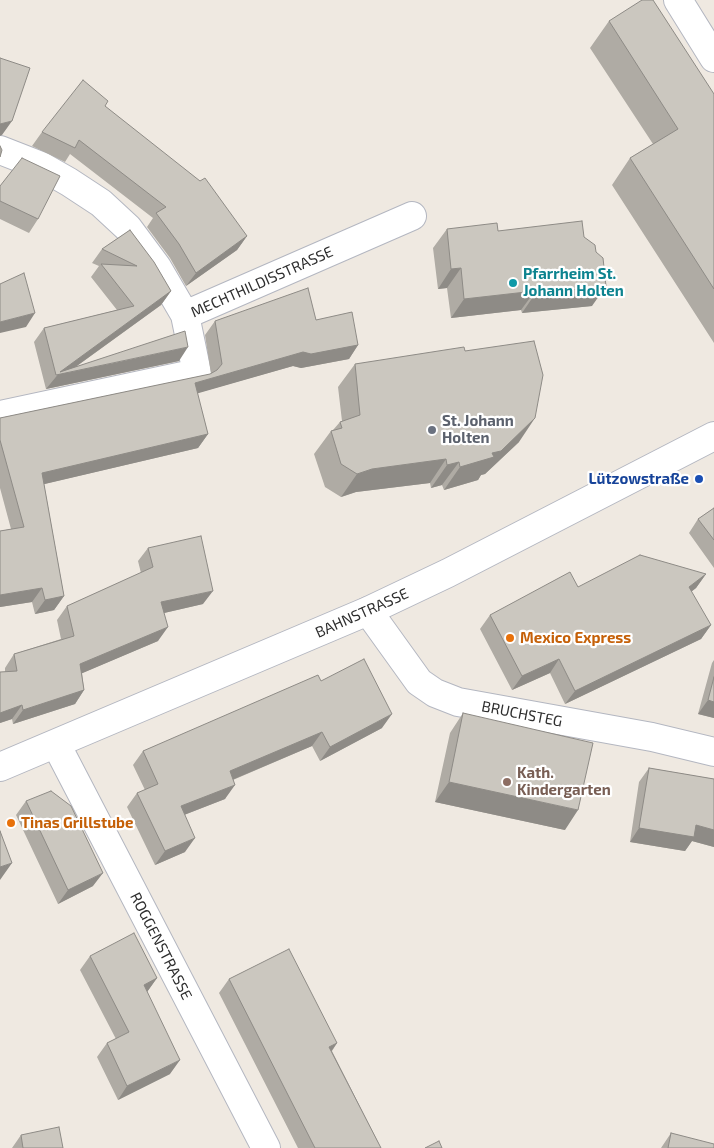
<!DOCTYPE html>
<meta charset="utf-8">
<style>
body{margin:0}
canvas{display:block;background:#efe9e1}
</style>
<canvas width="714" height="1148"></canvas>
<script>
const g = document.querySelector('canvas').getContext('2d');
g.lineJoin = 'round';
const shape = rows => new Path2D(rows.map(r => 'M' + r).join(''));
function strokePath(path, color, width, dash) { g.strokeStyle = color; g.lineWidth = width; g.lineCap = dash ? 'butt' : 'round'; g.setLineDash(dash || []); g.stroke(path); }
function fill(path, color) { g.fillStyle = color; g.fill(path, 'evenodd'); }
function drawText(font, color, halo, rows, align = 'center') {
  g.font = font + ' "Exo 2",sans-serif'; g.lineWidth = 4.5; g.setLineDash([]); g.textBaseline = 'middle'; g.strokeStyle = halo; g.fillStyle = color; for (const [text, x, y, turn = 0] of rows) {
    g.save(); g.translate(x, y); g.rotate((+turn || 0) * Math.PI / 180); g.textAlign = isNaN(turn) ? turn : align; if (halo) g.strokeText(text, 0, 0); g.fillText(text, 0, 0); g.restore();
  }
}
const minor = shape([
 [678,0,714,58],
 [0,150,41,166,69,182,101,203,128,228,157,267,185,315,197,373,0,415],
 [185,315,412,216],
 [368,611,419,682,435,693,458,702,652,737,714,752],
 [56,744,266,1148]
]);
const secondary = shape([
 [0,767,368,611,448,573,714,436]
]);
strokePath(minor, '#b4b7c1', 30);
strokePath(secondary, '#b4b7c1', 30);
strokePath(minor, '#fff', 28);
strokePath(secondary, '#fff', 28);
fill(shape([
 [609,21,714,94,714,343,612,185,630,158,653,144,590,48],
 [105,106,247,236,237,250,186,286,170,258,147,227,153,218,70,154,65,162,32,146,42,132],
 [0,186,38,219,29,233,0,219],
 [447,229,498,231,592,306,522,313,521,310,451,318,447,288,438,289,433,248],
 [130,230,171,291,161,305,77,366,179,361,46,389,34,342,44,328,117,310,91,277,99,266,92,263,102,249],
 [316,320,358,345,349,359,301,368,293,366,197,393,208,434,198,448,44,484,64,596,54,610,35,614,32,602,0,607,0,531,11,529,0,488,0,418,211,374,205,335,215,321],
 [465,351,519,442,485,474,481,475,478,480,444,490,442,485,431,488,430,483,356,492,341,497,325,487,314,454,331,431,333,430,340,422,342,421,338,387,355,364],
 [714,508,714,568,689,533,698,519],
 [148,548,203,604,164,613,158,641,82,673,84,690,75,704,13,724,12,719,0,723,0,672,5,672,5,668,14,654,61,639,57,620,67,606,141,573,138,561],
 [706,574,696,588,691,592,711,625,701,639,565,704,550,673,512,690,480,629,490,615,578,587],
 [714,660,714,718,698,714,712,663],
 [321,681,382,728,320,761,312,746,233,780,225,799,184,815,185,852,155,865,127,807,137,793,145,790,133,765,143,751],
 [463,713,565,830,435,802,450,733],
 [649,768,714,779,714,847,692,841,685,851,630,842,639,782],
 [26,801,93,886,58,904,16,815],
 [90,956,157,978,147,992,170,1074,118,1100,97,1057,107,1043,116,1039,80,970],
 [229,979,337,1043,332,1051,381,1148,298,1148,219,993],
 [671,1133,714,1148,661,1148],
 [21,1135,63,1148,12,1148]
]), '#afaba4');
fill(shape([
 [12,121,2,135,0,136,0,124],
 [247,236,237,250,186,286,196,273],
 [461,268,447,288,438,289,451,269],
 [606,286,592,306,522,313,535,294],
 [171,291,161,305,67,373,188,347,179,361,46,389,60,372],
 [535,291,521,310,451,318,464,299],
 [35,313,26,327,0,333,0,322],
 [358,345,349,359,301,368,293,366,185,397,195,383,303,352],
 [535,418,519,442,485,474,481,475,478,480,444,490,460,467,492,453],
 [208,434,198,448,32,487,42,473],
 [446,459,430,483,356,492,341,497,357,474,372,469],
 [459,462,442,485,431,488,447,465],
 [706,574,696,588,679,601,689,587],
 [42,588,32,602,0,607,0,595],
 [213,591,203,604,151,616,161,602],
 [64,596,54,610,35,614,45,600],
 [711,625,701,639,565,704,575,691],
 [168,627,158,641,71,678,80,664],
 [559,659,550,673,512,690,522,676],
 [84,690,75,704,13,724,23,710],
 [708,700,714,702,714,718,698,714],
 [22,705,12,719,0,723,0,713],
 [392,714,382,728,320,761,330,747],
 [322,732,312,746,220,785,230,771],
 [449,782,578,810,565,830,435,802],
 [235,785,225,799,171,820,181,806],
 [696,825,714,830,714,847,692,841,685,851,630,842,639,828],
 [195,838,185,852,155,865,165,851],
 [12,863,0,880,0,867],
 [103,873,93,886,58,904,68,890],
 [157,978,147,992,144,985],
 [337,1043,328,1056,329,1047],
 [180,1060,170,1074,118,1100,127,1086]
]), '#8e8b86');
const building = shape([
 [642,0,653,0,714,94,714,289,630,158,678,129,609,21,642,0],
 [0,58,30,68,12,121,0,124,0,58],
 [83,80,108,101,105,106,200,181,205,178,247,236,196,273,179,244,156,213,166,207,79,140,75,148,42,132,83,80],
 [0,146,2,150,0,157,0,146],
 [22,158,60,176,38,219,0,201,0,186,22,158],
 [582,221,584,237,595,245,596,252,603,258,606,286,535,294,535,291,464,299,461,268,451,269,447,229,497,223,498,231,582,221],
 [130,230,154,262,171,291,60,372,185,331,188,347,56,375,44,328,134,306,101,264,137,266,102,249,130,230],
 [24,273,35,313,0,322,0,284,24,273],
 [308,288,316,320,352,312,358,345,311,354,303,352,195,383,208,434,42,473,64,596,45,600,42,588,0,595,0,531,24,527,0,440,0,418,210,374,217,370,222,364,215,321,308,288],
 [534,341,543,375,535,418,501,451,492,453,494,457,460,467,459,462,447,465,446,459,372,469,357,474,341,464,331,431,342,428,340,422,360,415,355,364,464,347,465,351,534,341],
 [714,508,714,540,698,519,714,508],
 [201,536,213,591,161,602,168,627,80,664,84,690,23,710,22,705,0,713,0,672,17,671,14,654,74,636,67,606,153,567,148,548,201,536],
 [640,555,706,574,689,587,711,625,575,691,559,659,522,676,490,615,570,572,578,587,640,555],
 [364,659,392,714,330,747,322,732,230,771,235,785,181,806,195,838,165,851,137,793,158,784,143,751,318,675,321,681,364,659],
 [714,677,714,702,708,700,714,677],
 [463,713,593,743,578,810,449,782,463,713],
 [649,768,714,779,714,830,696,825,694,837,639,828,649,768],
 [51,791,71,806,103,873,68,890,26,801,51,791],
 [0,831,12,863,0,867,0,831],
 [134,933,157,978,144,985,180,1060,127,1086,107,1043,129,1032,90,956,134,933],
 [289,949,337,1043,329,1047,381,1148,315,1148,229,979,289,949],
 [59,1127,63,1148,23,1148,21,1135,59,1127],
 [671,1133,714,1144,714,1148,668,1148,671,1133],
 [439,1141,442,1148,425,1148,439,1141]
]);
fill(building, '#cbc7bf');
strokePath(building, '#8e8b86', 1);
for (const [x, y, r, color] of [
 [513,283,5,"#0f9aa8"],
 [432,430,5,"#6b7280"],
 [699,479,5,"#1a4fb4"],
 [510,638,5,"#e8710a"],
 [507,782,5,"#8d6e63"],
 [11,823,5,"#e8710a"]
]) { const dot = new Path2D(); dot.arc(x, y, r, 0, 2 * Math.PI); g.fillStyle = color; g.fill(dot); strokePath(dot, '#fff', 2); }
drawText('bold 15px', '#0d838f', '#fff', [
 ["Pfarrheim St.",523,274],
 ["Johann Holten",523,291]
], 'left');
drawText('15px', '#2e2e2e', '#fff', [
 ["MECHTHILDISSTRASSE",262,282,-24],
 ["BAHNSTRASSE",362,613,-24],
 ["BRUCHSTEG",522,714,11],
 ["ROGGENSTRASSE",161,946,63]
]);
drawText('bold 15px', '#5b616d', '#fff', [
 ["St. Johann",442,421],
 ["Holten",442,438]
], 'left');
drawText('bold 15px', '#164399', '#fff', [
 ["Lützowstraße",689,479]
], 'right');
drawText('bold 15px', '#c56008', '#fff', [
 ["Mexico Express",520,638],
 ["Tinas Grillstube",21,823]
], 'left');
drawText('bold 15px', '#785e54', '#fff', [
 ["Kath.",517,773],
 ["Kindergarten",517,790]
], 'left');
</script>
